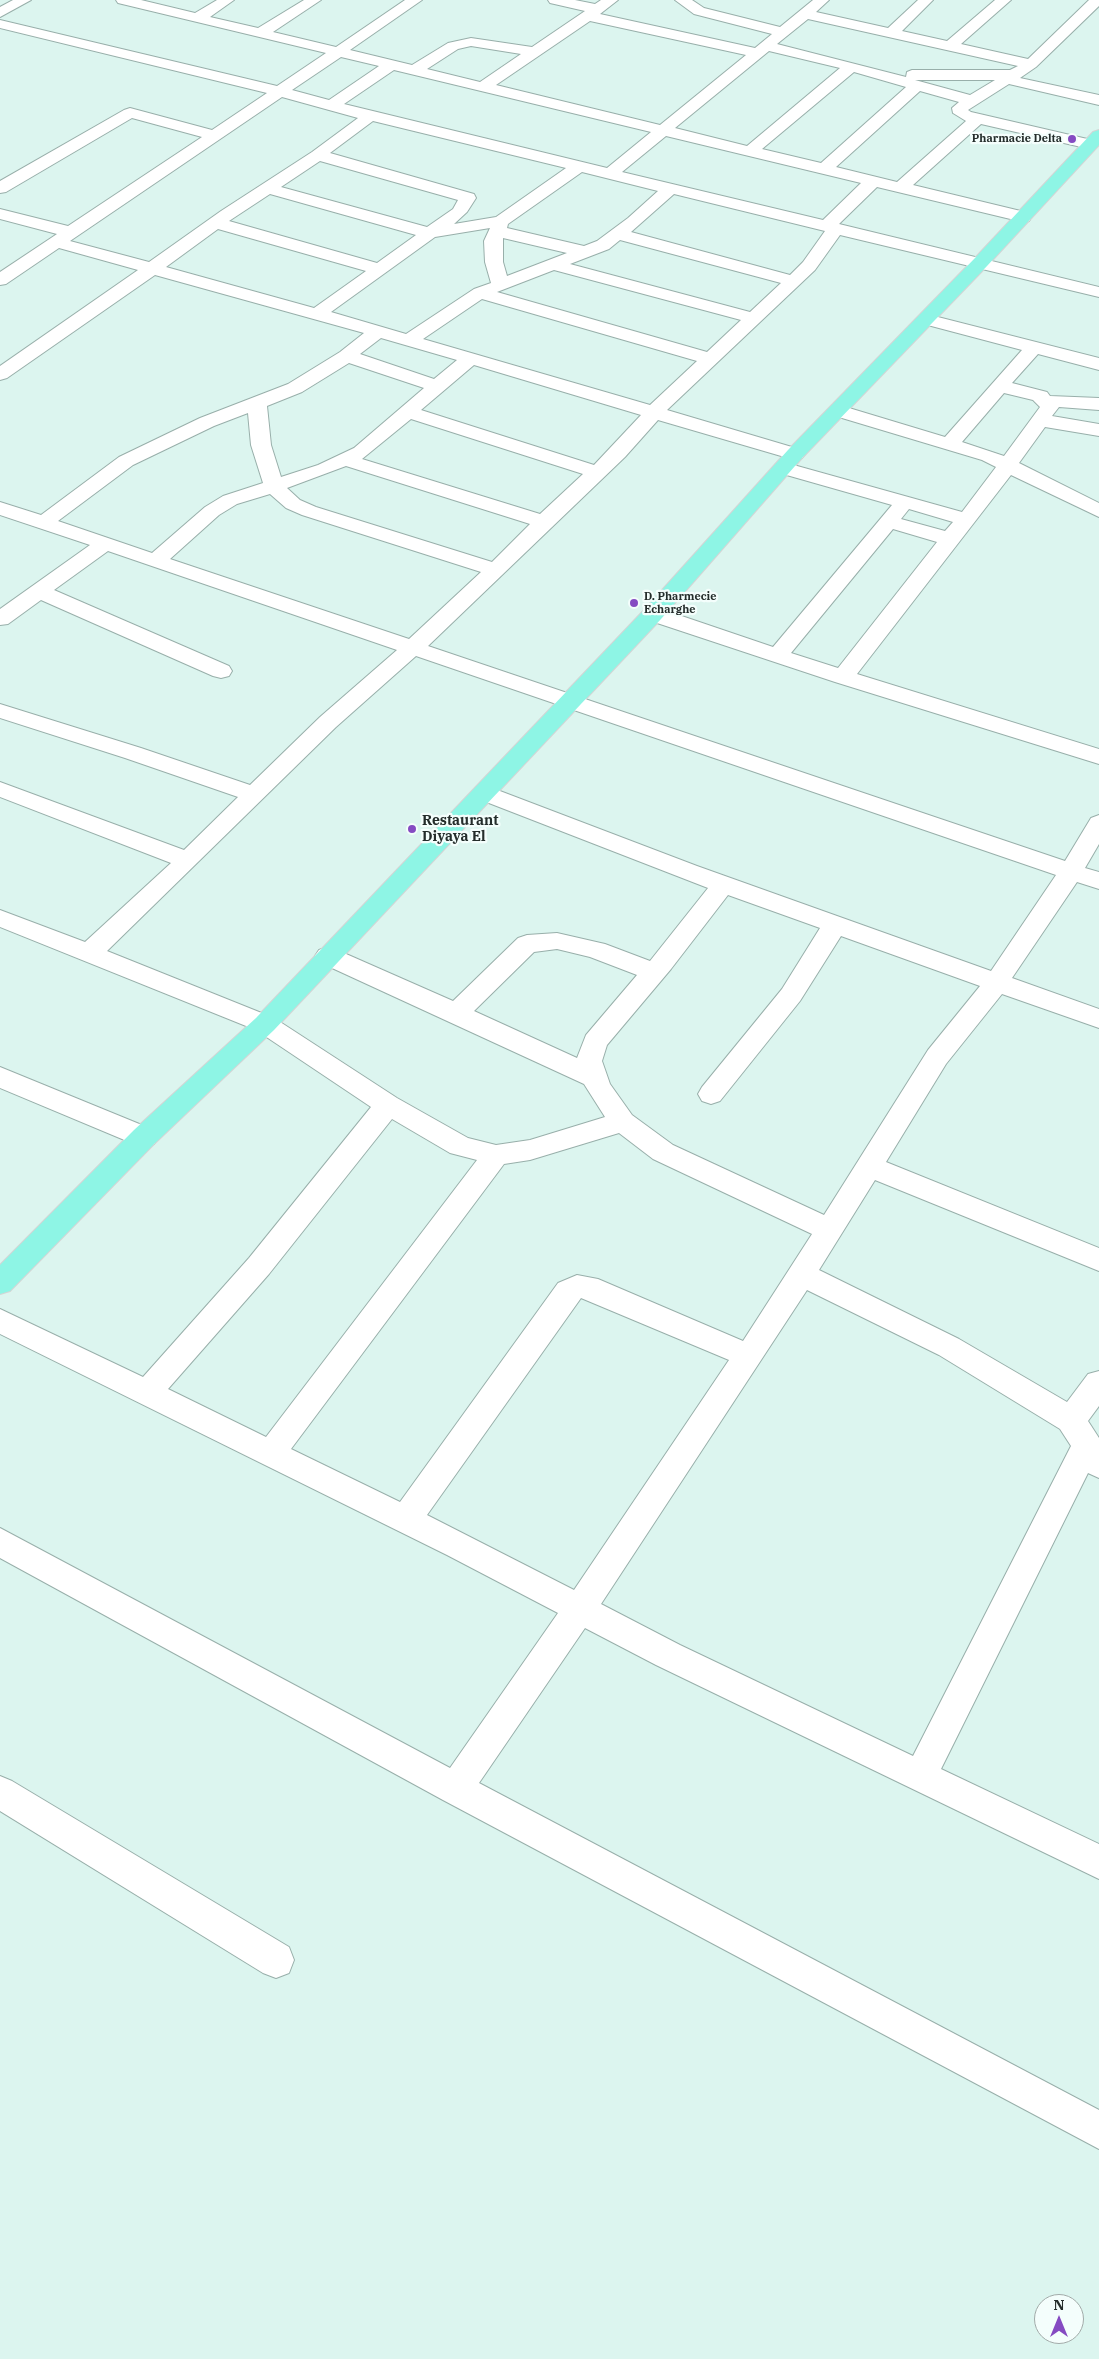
<!DOCTYPE html>
<style>
body{margin:0}
#map{position:relative;width:1099px;height:2359px;overflow:hidden;background:#dcf5ef;font-family:"IBM Plex Serif",serif}
canvas{display:block}
.north{position:absolute;left:1034px;top:2294px;width:50px;height:50px;box-sizing:border-box;background:#f4fefc;border:1px solid #a1aaa8;border-radius:50%;rotate:0deg;font-size:14px;font-weight:700;line-height:20px;text-align:center;color:#242d2b}
.north::after{content:'';display:block;margin:auto;width:18px;height:22px;background:#854bc2;clip-path:polygon(50% 0,100% 100%,50% 72%,0 100%)}
</style>
<div id="map">
<canvas width="1099" height="2359"></canvas>
<div class="north">N</div>
</div>
<script>
const g = document.querySelector('canvas').getContext('2d');
g.lineJoin = 'round';
const shape = rows => new Path2D(rows.map(r => 'M' + r).join(''));
function strokePath(path, color, width, dash) { g.strokeStyle = color; g.lineWidth = width; g.lineCap = dash ? 'butt' : 'round'; g.setLineDash(dash || []); g.stroke(path); }
function fill(path, color) { g.fillStyle = color; g.fill(path, 'evenodd'); }
function drawText(font, color, halo, rows, align = 'center') {
  g.font = font + ' "IBM Plex Serif",serif'; g.lineWidth = 4.5; g.setLineDash([]); g.textBaseline = 'middle'; g.strokeStyle = halo; g.fillStyle = color; for (const [text, x, y, turn = 0] of rows) {
    g.save(); g.translate(x, y); g.rotate((+turn || 0) * Math.PI / 180); g.textAlign = isNaN(turn) ? turn : align; if (halo) g.strokeText(text, 0, 0); g.fillText(text, 0, 0); g.restore();
  }
}
const minor = shape([
 [13,0,31,0,0,17,0,7,13,0],
 [116,0,141,0,195,13,217,0,234,0,210,17,258,28,304,0,321,0,273,32,336,47,405,0,422,0,350,50,412,65,448,43,471,38,532,47,585,11,550,3,548,0,575,0,595,4,601,0,618,0,600,14,755,48,772,34,694,14,675,0,692,0,704,8,780,27,813,0,829,0,816,12,888,28,918,0,933,0,902,31,947,41,995,0,1011,0,961,44,1028,59,1089,0,1099,0,1099,6,1036,67,1020,78,1099,95,1099,105,1009,84,968,110,971,112,1096,141,1098,144,1096,147,1090,149,981,124,913,185,1029,213,1031,217,1029,221,1023,222,877,187,839,224,1099,287,1099,297,840,235,815,270,667,410,802,450,805,454,802,458,788,458,658,420,625,457,428,646,1065,861,1091,818,1099,815,1099,844,1085,868,1099,872,1099,889,1077,882,1012,978,1099,1009,1099,1028,1002,994,946,1064,886,1162,1099,1248,1099,1271,875,1180,819,1270,959,1339,1067,1402,1088,1374,1099,1371,1099,1406,1088,1421,1099,1438,1099,1478,1088,1473,941,1769,1099,1844,1099,1879,656,1665,585,1628,479,1783,1099,2110,1099,2149,443,1800,0,1558,0,1528,450,1768,558,1613,447,1555,0,1334,0,1309,143,1377,249,1258,371,1107,256,1030,0,927,0,910,85,942,171,863,0,797,0,782,184,850,238,797,125,758,0,718,0,704,141,748,250,785,320,717,397,650,108,551,54,590,229,666,232,671,229,676,221,678,213,676,41,600,8,624,0,625,0,609,90,545,0,515,0,502,41,515,119,457,200,418,288,384,340,352,364,333,155,275,7,378,0,380,0,366,138,270,59,248,6,284,0,285,0,272,57,234,0,219,0,209,68,226,202,137,132,118,6,192,0,193,0,181,124,110,130,108,212,130,267,93,0,28,0,20,277,86,326,53,118,3,116,0],
 [808,19,1018,66,1010,70,912,70,907,72,906,77,777,44,808,19],
 [590,21,746,55,660,125,496,85,590,21],
 [471,46,521,54,480,82,427,69,458,49,471,46],
 [769,51,840,68,747,146,675,128,769,51],
 [341,57,379,66,329,100,292,90,341,57],
 [394,70,651,132,607,168,344,104,394,70],
 [854,72,906,87,821,163,762,149,854,72],
 [915,80,995,80,970,95,915,80],
 [920,91,959,102,952,108,953,113,966,121,897,182,836,167,920,91],
 [282,97,358,118,312,152,221,211,149,262,70,241,282,97],
 [373,121,566,168,496,217,454,224,467,212,476,198,474,194,330,153,373,121],
 [666,136,861,183,823,220,622,172,666,136],
 [320,161,458,200,453,209,427,227,281,187,320,161],
 [582,172,658,191,628,218,597,241,584,246,507,228,508,224,582,172],
 [270,194,416,235,377,263,229,221,270,194],
 [674,194,825,231,803,262,790,275,631,232,674,194],
 [490,228,484,241,485,262,491,283,474,289,406,334,331,312,435,237,490,228],
 [218,229,366,271,314,308,166,267,218,229],
 [503,238,567,253,507,276,503,262,503,238],
 [620,240,781,283,750,312,570,264,609,249,620,240],
 [554,270,741,320,707,352,497,292,554,270],
 [482,299,697,361,650,405,423,339,482,299],
 [381,338,457,360,434,379,360,354,381,338],
 [349,363,424,388,354,448,318,465,281,477,271,445,267,406,302,392,349,363],
 [474,365,641,415,594,465,421,410,474,365],
 [248,413,251,445,263,483,223,496,205,507,152,553,58,521,133,465,214,426,248,413],
 [411,419,583,474,540,514,362,459,411,419],
 [346,466,530,524,492,562,316,507,300,500,287,488,346,466],
 [270,494,286,508,302,515,481,572,409,639,170,559,219,515,237,504,270,494],
 [416,656,1056,875,991,971,697,866,492,788,484,786,476,788,472,793,476,798,708,888,650,961,605,944,557,933,527,935,518,938,453,1001,337,950,328,947,319,950,315,956,319,962,584,1084,605,1117,530,1140,496,1145,468,1138,397,1098,274,1018,107,951,336,727,416,656],
 [728,895,820,928,782,989,702,1087,698,1094,702,1101,711,1104,720,1101,800,1001,841,936,980,986,928,1050,824,1215,673,1145,632,1115,610,1084,602,1061,607,1045,671,969,728,895],
 [557,949,590,957,637,975,586,1035,577,1058,474,1011,534,952,557,949],
 [392,1119,450,1153,477,1160,266,1437,168,1389,269,1274,392,1119],
 [619,1133,653,1159,812,1234,743,1341,598,1279,577,1275,558,1283,400,1502,291,1449,504,1164,530,1160,619,1133],
 [807,1290,939,1355,1060,1429,1071,1446,913,1756,680,1645,601,1604,807,1290],
 [581,1298,729,1360,574,1590,427,1515,581,1298],
 [926,314,1099,358,1099,370,1038,354,1012,383,1047,392,1050,396,1099,398,1099,410,1059,407,1052,416,1099,424,1099,436,1045,427,1019,463,1099,503,1099,517,1011,475,857,674,1099,749,1099,764,835,682,645,619,642,614,645,609,653,608,661,609,773,647,892,505,776,472,773,468,776,464,790,464,962,512,996,467,982,460,832,415,829,411,832,407,839,405,945,437,1022,350,920,323,917,319,920,315,926,314],
 [1004,393,1033,400,1040,407,1004,456,962,442,1004,393],
 [909,509,953,522,945,531,901,519,909,509],
 [893,529,937,542,838,668,791,653,893,529],
 [0,1067,154,1130,158,1137,154,1144,144,1147,134,1144,0,1088,0,1067],
 [0,1776,12,1781,289,1947,294,1960,289,1973,276,1978,263,1973,0,1811,0,1776]
]);
const major = shape([
 [1099,130,1099,145,987,266,802,458,661,619,274,1030,154,1144,10,1291,0,1294,0,1265,134,1130,256,1018,645,609,788,450,975,258,1093,132,1099,130]
]);
strokePath(minor, '#98afaa', 2);
strokePath(major, '#d3d5d5', 2);
fill(minor, '#fff');
fill(major, '#8ef5e5');
for (const [x, y, r, color] of [
 [1072,139,5,"#854bc2"],
 [634,603,5,"#854bc2"],
 [412,829,5,"#854bc2"]
]) { const dot = new Path2D(); dot.arc(x, y, r, 0, 2 * Math.PI); g.fillStyle = color; g.fill(dot); strokePath(dot, '#f4fefc', 2); }
drawText('bold 11px', '#242d2b', '#f4fefc', [
 ["Pharmacie Delta",1062,139],
 ["D. Pharmecie",644,597,"left"],
 ["Echarghe",644,610,"left"]
], 'right');
drawText('bold 14px', '#242d2b', '#f4fefc', [
 ["Restaurant",422,821],
 ["Diyaya El",422,837]
], 'left');
</script>
